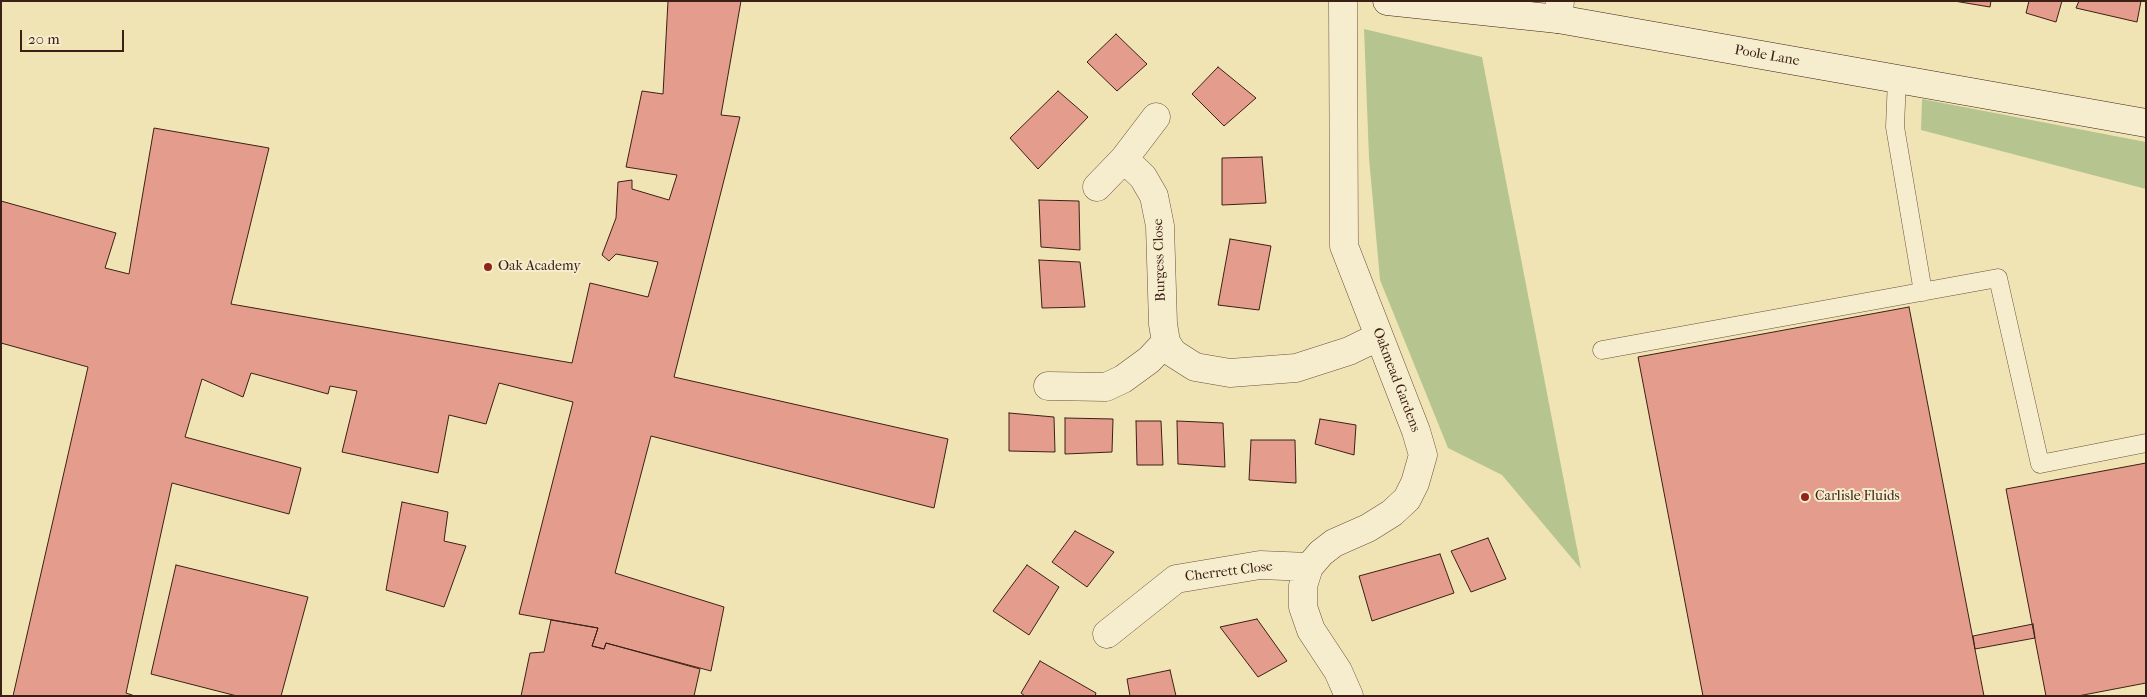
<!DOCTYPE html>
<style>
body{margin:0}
#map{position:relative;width:2147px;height:697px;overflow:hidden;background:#f1e4b4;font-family:"IM FELL French Canon",serif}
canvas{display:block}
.frame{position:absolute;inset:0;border:2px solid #3b2016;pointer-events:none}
.scale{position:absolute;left:20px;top:30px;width:104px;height:22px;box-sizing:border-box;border:2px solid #3b2016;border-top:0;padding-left:6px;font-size:15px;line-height:18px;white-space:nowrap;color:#3b2016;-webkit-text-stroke:4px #f6edce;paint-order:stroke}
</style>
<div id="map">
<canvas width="2147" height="697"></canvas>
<div class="frame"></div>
<div class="scale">20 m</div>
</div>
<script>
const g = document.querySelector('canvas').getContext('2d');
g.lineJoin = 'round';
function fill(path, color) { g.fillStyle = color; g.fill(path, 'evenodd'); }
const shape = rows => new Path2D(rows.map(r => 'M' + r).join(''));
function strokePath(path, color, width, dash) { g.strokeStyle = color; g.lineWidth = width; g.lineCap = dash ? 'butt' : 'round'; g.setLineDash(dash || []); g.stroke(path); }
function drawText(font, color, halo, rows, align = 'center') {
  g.font = font + ' "IM FELL French Canon",serif'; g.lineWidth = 4; g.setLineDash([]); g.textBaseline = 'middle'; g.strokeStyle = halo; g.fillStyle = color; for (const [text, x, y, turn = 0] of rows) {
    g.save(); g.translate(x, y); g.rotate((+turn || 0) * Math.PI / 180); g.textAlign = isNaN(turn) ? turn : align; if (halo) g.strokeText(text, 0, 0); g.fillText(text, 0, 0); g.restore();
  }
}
fill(shape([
 [1364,29,1482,57,1581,569,1502,475,1448,448,1380,280,1369,158],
 [1922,99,2146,142,2146,189,1921,130]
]), '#b6c590');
const building = shape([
 [668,1,741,1,721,115,740,117,674,377,948,439,934,508,651,436,615,573,724,607,711,671,606,643,604,649,592,646,598,628,519,614,573,402,499,383,486,424,449,415,438,473,342,452,357,391,330,386,328,394,251,373,243,397,202,379,185,437,301,468,289,514,172,483,126,693,135,696,13,696,88,367,1,343,1,201,116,233,105,268,129,274,154,128,269,148,231,304,572,363,590,283,648,297,658,262,616,254,609,261,602,255,616,218,618,182,632,180,632,189,669,200,677,175,626,167,642,91,663,94,668,1],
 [1954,1,1991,1,1990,7,1954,1],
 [2029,1,2062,1,2056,22,2026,13,2029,1],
 [2079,1,2141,1,2137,22,2076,8,2079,1],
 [1116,34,1147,64,1117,91,1087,62,1116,34],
 [1218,67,1256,98,1224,126,1192,94,1218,67],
 [1058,91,1088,117,1038,169,1010,138,1058,91],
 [1262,157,1266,203,1222,205,1222,158,1262,157],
 [1039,200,1079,201,1080,250,1041,247,1039,200],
 [1230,239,1271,246,1259,310,1218,305,1230,239],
 [1039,260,1080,262,1085,307,1042,308,1039,260],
 [1909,307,1984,696,1703,696,1638,357,1909,307],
 [1009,413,1054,417,1055,452,1009,451,1009,413],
 [1065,418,1113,419,1112,452,1065,454,1065,418],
 [1320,419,1356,425,1354,455,1315,444,1320,419],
 [1136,421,1161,421,1163,465,1137,465,1136,421],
 [1177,421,1223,423,1225,467,1178,464,1177,421],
 [1251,440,1295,440,1296,483,1249,480,1251,440],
 [2146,463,2146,683,2078,696,2046,696,2006,489,2146,463],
 [402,502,448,512,444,541,466,546,444,607,386,590,402,502],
 [1075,531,1114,552,1087,587,1052,562,1075,531],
 [1488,538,1506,579,1471,592,1451,551,1488,538],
 [1440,554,1454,593,1372,621,1359,576,1440,554],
 [176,565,308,597,281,696,237,696,151,674,176,565],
 [1027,565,1059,587,1029,635,993,611,1027,565],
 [1257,619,1287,661,1258,677,1220,627,1257,619],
 [551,620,598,628,592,646,604,649,606,643,700,669,694,696,521,696,530,653,544,652,551,620],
 [2033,624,2035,638,1975,649,1973,636,2033,624],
 [1040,661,1096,693,1095,696,1025,696,1021,693,1040,661],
 [1170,670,1176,696,1130,696,1127,679,1170,670]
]);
fill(building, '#e49c8c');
strokePath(building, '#3b2016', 1);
const lane = shape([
 [1897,79,1895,127,1923,292],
 [1602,350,1998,278,2040,464,2146,443]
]);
const street = shape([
 [1343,1,1344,246,1416,431,1423,455,1415,483,1407,499,1392,513,1368,528,1334,543,1321,553,1309,567,1303,586,1303,607,1311,630,1338,671,1349,696],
 [1558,19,1560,1],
 [1124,159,1156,117],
 [1097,187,1124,159,1143,177,1154,196,1160,226,1163,324,1166,342,1173,353,1195,367,1230,373,1296,368,1349,351,1378,337],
 [1048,386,1106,387,1123,379,1149,360,1166,342],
 [1107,634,1176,579,1260,565,1309,567]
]);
const secondary = shape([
 [1387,1,1558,19,2146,123]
]);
strokePath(lane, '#68513e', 19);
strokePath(street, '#68513e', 29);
strokePath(secondary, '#3b2016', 29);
strokePath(lane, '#f6edce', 18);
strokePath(street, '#f6edce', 28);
strokePath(secondary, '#f6edce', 28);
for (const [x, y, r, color] of [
 [488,267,5,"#8f2418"],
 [1805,497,5,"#8f2418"]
]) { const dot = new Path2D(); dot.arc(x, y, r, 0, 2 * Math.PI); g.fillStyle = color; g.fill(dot); strokePath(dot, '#f6edce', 2); }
drawText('14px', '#3b2016', '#f6edce', [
 ["Poole Lane",1767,56,10],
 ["Burgess Close",1160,260,-92],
 ["Oakmead Gardens",1396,380,69],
 ["Cherrett Close",1229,572,-7]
]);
drawText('14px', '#3b2016', '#f6edce', [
 ["Oak Academy",498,267],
 ["Carlisle Fluids",1815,497]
], 'left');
</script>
